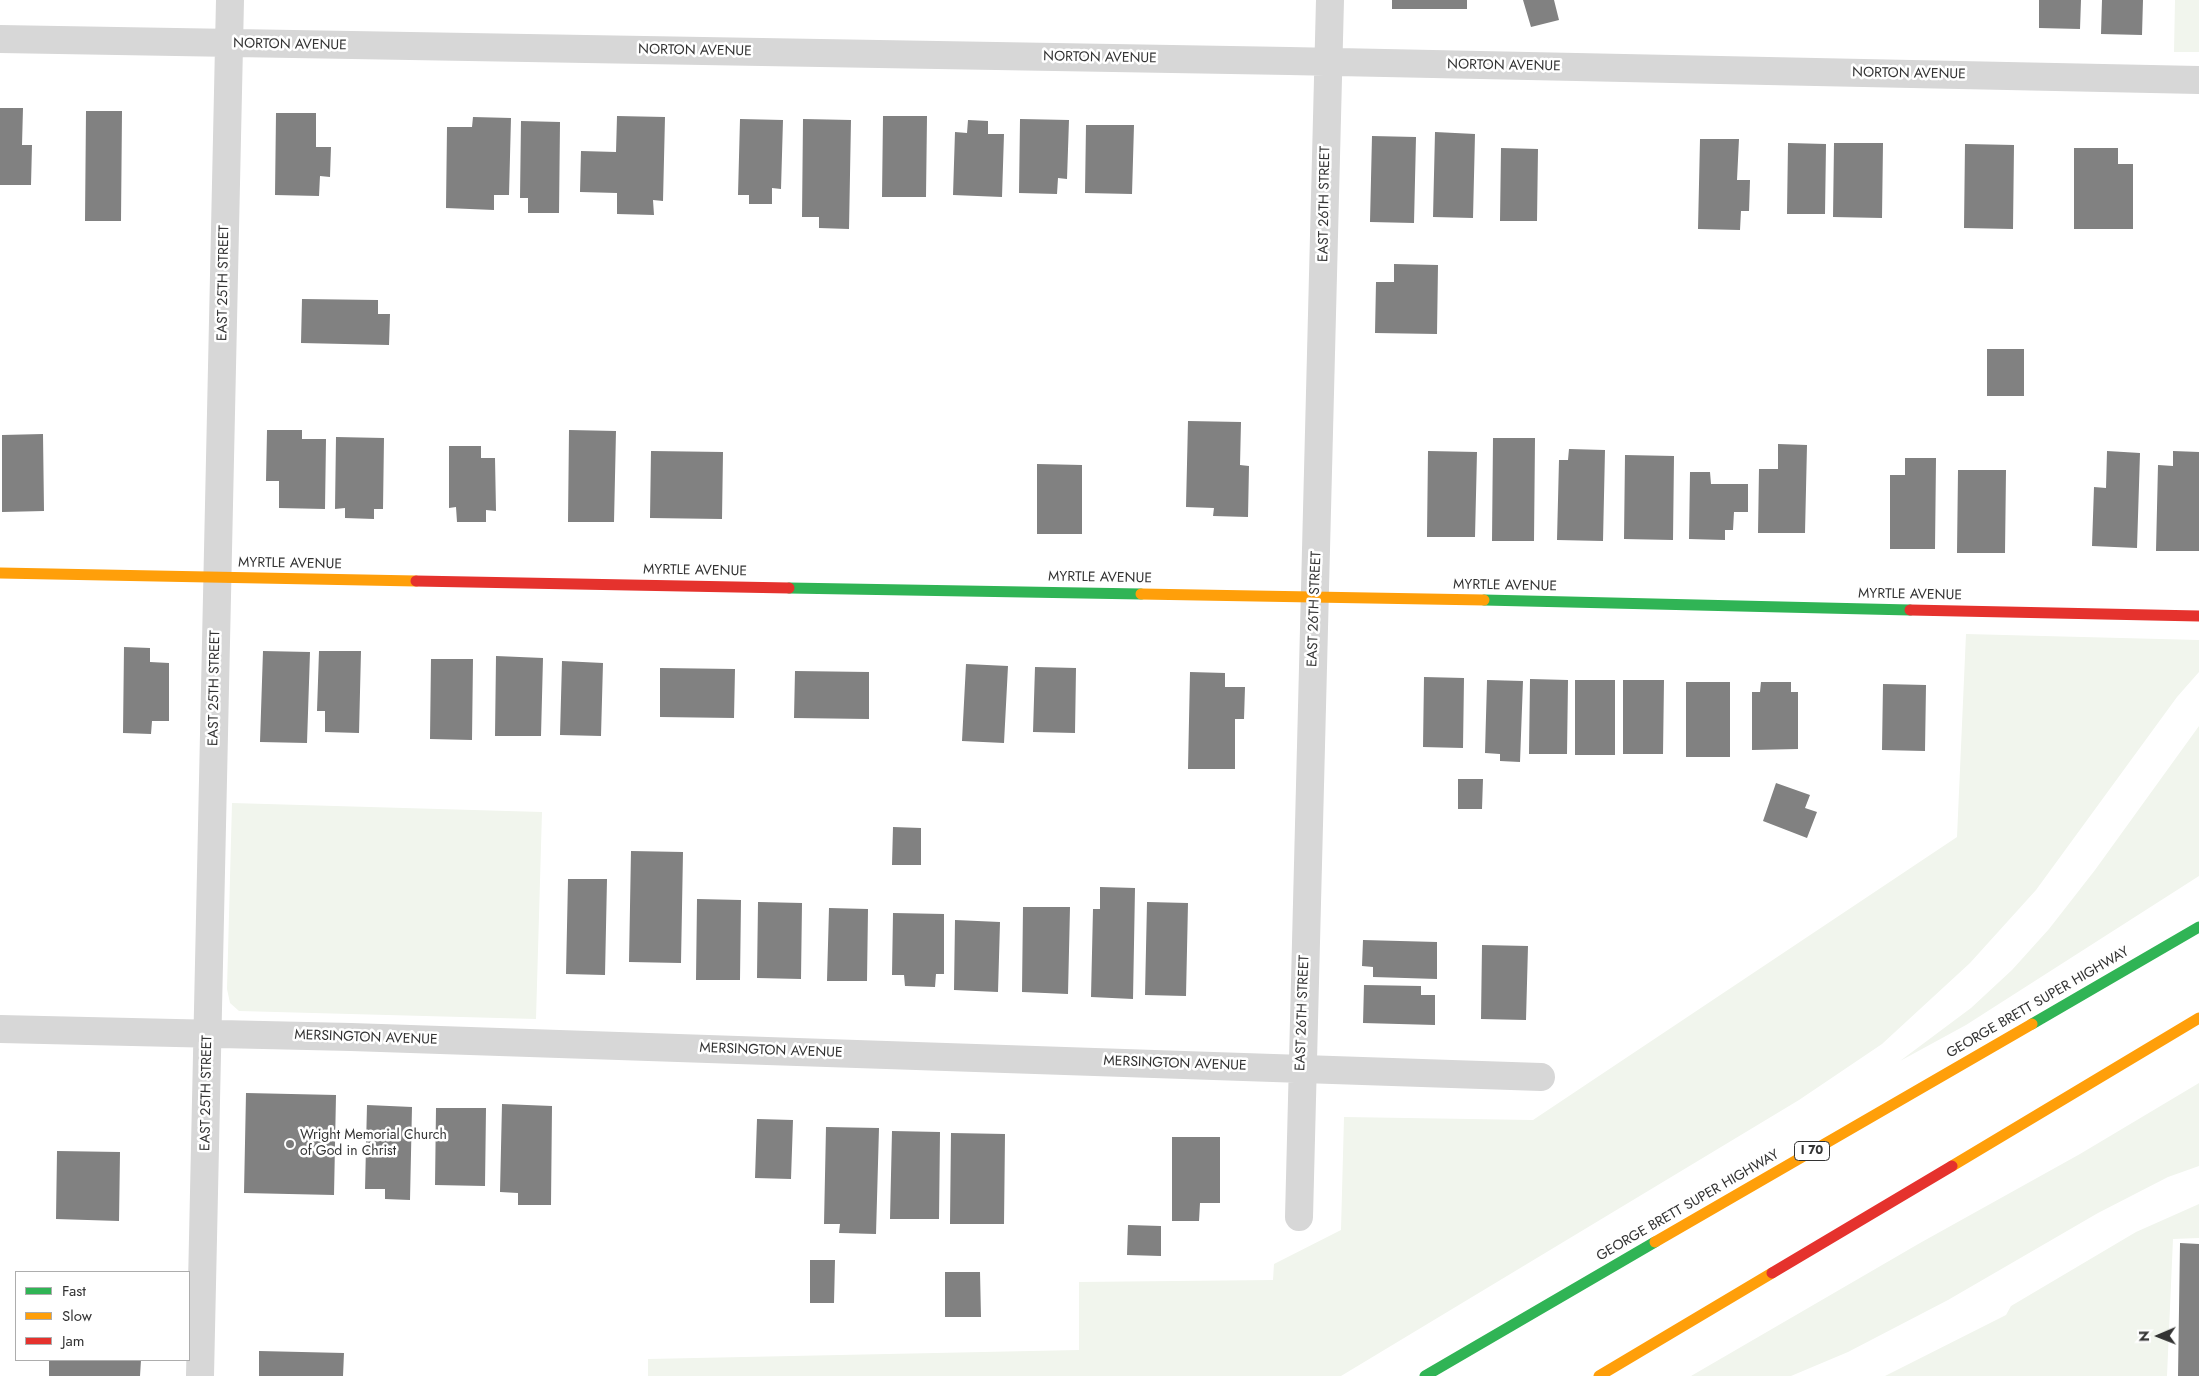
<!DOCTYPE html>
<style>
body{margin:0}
#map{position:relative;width:2199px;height:1376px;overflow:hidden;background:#fff;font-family:Jost,sans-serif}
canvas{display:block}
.legend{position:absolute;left:15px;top:1271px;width:175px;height:90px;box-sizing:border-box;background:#fff;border:1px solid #adadad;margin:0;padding:6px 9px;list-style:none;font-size:15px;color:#333}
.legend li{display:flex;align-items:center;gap:10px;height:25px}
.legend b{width:25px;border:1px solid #adadad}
.north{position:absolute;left:2134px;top:1311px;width:50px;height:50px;-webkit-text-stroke:4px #fff;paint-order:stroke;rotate:269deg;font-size:14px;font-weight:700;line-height:20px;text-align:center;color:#333}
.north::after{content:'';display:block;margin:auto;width:18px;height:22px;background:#333;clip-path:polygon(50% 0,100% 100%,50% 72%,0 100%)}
</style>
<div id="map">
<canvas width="2199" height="1376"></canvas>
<ul class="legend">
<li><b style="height:6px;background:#30b455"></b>Fast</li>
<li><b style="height:6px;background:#ff9f0a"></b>Slow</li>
<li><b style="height:6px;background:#e5322d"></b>Jam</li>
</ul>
<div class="north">N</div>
</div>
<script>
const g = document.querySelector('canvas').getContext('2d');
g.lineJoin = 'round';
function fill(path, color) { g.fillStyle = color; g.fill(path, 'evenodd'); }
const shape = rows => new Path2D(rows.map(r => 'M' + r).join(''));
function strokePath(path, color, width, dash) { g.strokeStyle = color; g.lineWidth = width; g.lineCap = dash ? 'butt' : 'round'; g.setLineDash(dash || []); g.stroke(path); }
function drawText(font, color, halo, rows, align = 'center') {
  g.font = font + ' Jost,sans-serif'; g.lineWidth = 5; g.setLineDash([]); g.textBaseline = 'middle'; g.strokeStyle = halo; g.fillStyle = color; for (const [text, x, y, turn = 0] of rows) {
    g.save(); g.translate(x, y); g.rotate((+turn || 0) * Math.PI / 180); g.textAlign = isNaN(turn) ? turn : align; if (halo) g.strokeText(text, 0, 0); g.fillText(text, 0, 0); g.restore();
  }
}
fill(shape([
 [2175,0,2199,0,2199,52,2174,52],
 [1966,634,2199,640,2199,672,2177,697,2036,890,1970,963,1882,1044,1799,1100,1341,1376,648,1376,648,1359,1079,1350,1079,1282,1273,1280,1274,1264,1341,1230,1344,1117,1533,1120,1957,837],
 [2199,726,2199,876,1966,1025,1900,1061,1971,1008,2012,970,2049,929,2095,870],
 [232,803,542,812,536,1019,239,1011,230,1003,227,989],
 [2199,1083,2199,1166,2168,1177,2098,1213,1948,1300,1848,1352,1791,1376,1691,1376,1920,1243,2080,1154],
 [2199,1204,2199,1238,2173,1239,2167,1376,1885,1376,2006,1315,2011,1306,2136,1232]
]), '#f1f5ed');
fill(shape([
 [1392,0,1467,0,1467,9,1392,9],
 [1523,0,1554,0,1559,20,1531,27],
 [2039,0,2081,0,2080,29,2039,28],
 [2102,0,2143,0,2142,35,2101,34],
 [0,108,23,108,22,145,32,145,31,185,0,185],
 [86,111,122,111,121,221,85,221],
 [276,113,316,113,316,147,331,147,330,177,320,176,319,196,275,195],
 [617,116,665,117,663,201,653,200,654,215,617,214,617,193,580,192,581,151,616,152],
 [883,116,927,116,926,197,882,197],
 [473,117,511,118,509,195,494,195,494,210,446,208,447,127,472,127],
 [740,119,783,120,781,189,772,188,772,204,749,204,749,195,738,195],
 [803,119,851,120,849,229,819,228,819,217,802,217],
 [1020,119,1069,120,1067,179,1058,178,1057,194,1019,193],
 [968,120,988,121,988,134,1004,134,1002,197,953,195,955,132,967,133],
 [521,121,560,122,559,213,528,213,528,198,520,198],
 [1086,125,1134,125,1132,194,1085,193],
 [1435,132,1475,134,1473,218,1433,217],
 [1372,136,1416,137,1414,223,1370,222],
 [1700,139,1739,139,1737,180,1750,180,1749,211,1741,211,1740,230,1698,229],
 [1788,143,1826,144,1825,214,1787,214],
 [1834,143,1883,143,1882,218,1833,217],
 [1965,144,2014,145,2013,229,1964,228],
 [1501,148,1538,149,1537,221,1500,221],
 [2074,148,2118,148,2118,164,2133,164,2133,229,2074,229],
 [1394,264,1438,265,1437,334,1375,333,1376,282,1394,282],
 [302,299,378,300,378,314,390,314,389,345,301,343],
 [1987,349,2024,349,2024,396,1987,396],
 [1188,421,1241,422,1240,465,1249,466,1248,517,1213,516,1214,508,1186,507],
 [267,430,302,430,302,439,326,439,325,509,279,508,279,481,266,481],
 [569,430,616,431,614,522,568,522],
 [43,434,44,511,2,512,2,435],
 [336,437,384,438,383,509,374,509,374,519,345,518,345,508,335,509],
 [1493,438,1535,438,1534,541,1492,541],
 [1778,444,1807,445,1805,533,1758,533,1759,469,1778,469],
 [449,446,481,446,481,458,495,458,496,511,486,510,486,522,457,522,456,507,449,508],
 [1569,449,1605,450,1603,541,1557,540,1559,460,1568,460],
 [651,451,723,452,722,519,650,518],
 [1428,451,1477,452,1475,537,1427,537],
 [2107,451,2140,453,2137,548,2092,546,2094,487,2106,488],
 [2173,451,2199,452,2199,551,2156,551,2158,465,2173,466],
 [1625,455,1674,456,1673,540,1624,539],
 [1905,458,1936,458,1935,549,1890,549,1890,475,1905,475],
 [1037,464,1082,465,1082,534,1037,534],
 [1958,470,2006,470,2005,553,1957,553],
 [1690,472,1710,472,1711,484,1748,484,1748,512,1734,512,1733,530,1725,530,1725,540,1689,539],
 [124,647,150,648,150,662,169,663,169,721,152,721,151,734,123,733],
 [263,651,310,652,307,743,260,742],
 [319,651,361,651,359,733,325,732,325,711,317,711],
 [496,656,543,658,541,736,495,736],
 [431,659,473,659,472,740,430,739],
 [562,661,603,663,601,736,560,735],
 [966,664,1008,666,1004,743,962,741],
 [1035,667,1076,668,1075,733,1033,732],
 [660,668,735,669,734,718,660,717],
 [795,671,869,672,869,719,794,718],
 [1190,672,1225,673,1225,687,1245,687,1244,719,1235,719,1235,769,1188,769],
 [1424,677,1464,678,1463,748,1423,747],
 [1530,679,1568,680,1567,754,1529,754],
 [1487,680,1523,681,1520,762,1500,761,1500,754,1485,753],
 [1575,680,1615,680,1615,755,1575,755],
 [1623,680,1664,680,1663,754,1623,754],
 [1686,682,1730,682,1730,757,1686,757],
 [1761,682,1791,682,1791,692,1798,692,1798,749,1752,750,1752,692,1760,692],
 [1883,684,1926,685,1925,751,1882,750],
 [1458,779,1483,779,1482,809,1458,809],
 [1776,783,1810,795,1805,808,1817,812,1807,838,1763,821],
 [893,827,921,828,921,865,892,865],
 [631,851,683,852,681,963,629,962],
 [568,879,607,879,605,975,566,974],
 [1100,887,1135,888,1133,999,1091,997,1093,909,1100,909],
 [697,899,741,900,740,980,696,980],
 [758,902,802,903,801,979,757,978],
 [1147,902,1188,903,1186,996,1145,995],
 [1023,907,1070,907,1068,994,1022,992],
 [829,908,868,909,867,981,827,981],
 [893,913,944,914,944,974,936,974,935,987,905,986,904,975,892,975],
 [955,920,1000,922,998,992,954,990],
 [1363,940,1437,942,1437,979,1373,977,1373,967,1362,966],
 [1482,945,1528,946,1526,1020,1481,1019],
 [1364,985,1421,986,1421,995,1435,995,1435,1025,1363,1023],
 [246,1093,336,1095,334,1195,244,1193],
 [502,1104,552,1106,551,1205,518,1205,518,1193,500,1192],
 [367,1105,412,1107,410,1200,385,1199,385,1189,365,1189],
 [436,1108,486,1108,485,1186,435,1185],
 [757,1119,793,1120,791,1179,755,1178],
 [826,1127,879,1128,876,1234,839,1233,840,1224,824,1224],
 [892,1131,940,1132,939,1219,890,1219],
 [951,1133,1005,1134,1004,1224,950,1224],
 [1172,1137,1220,1137,1220,1203,1200,1203,1199,1221,1172,1221],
 [57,1151,120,1152,119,1221,56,1219],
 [1128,1225,1161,1226,1161,1256,1127,1255],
 [2180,1243,2199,1244,2199,1376,2178,1376],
 [810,1260,835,1260,834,1303,810,1303],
 [945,1272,980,1272,981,1317,945,1317],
 [259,1351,344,1353,343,1376,259,1376],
 [49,1360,141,1360,140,1376,49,1376]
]), '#818181');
strokePath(shape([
 [0,39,1289,61,2199,80],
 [0,1029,351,1037,1541,1077],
 [1299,1217,1330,0],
 [200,1376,230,0]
]), '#d7d7d7', 28);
strokePath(shape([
 [789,588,1141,594],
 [1484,600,1910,610],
 [2032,1024,2199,927],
 [1425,1376,1655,1242]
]), '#30b455', 11);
strokePath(shape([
 [0,573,416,581],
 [1141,594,1484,600],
 [1952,1166,2199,1018],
 [1655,1242,2032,1024],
 [1599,1376,1772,1273]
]), '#ff9f0a', 11);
strokePath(shape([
 [416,581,789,588],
 [1910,610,2199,616],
 [1772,1273,1952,1166]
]), '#e5322d', 11);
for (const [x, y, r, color] of [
 [290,1144,5,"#7a7a7a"]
]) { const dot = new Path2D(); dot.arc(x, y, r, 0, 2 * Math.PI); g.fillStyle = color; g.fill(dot); strokePath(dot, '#fff', 2); }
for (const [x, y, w] of [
 [1812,1151,35]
]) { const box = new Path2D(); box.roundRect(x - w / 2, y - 9.5, w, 19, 4); g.fillStyle = '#fff'; g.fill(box); strokePath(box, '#333', 1); }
drawText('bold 12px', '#333', null, [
 ["I 70",1812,1151]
]);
drawText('14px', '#333', '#fff', [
 ["NORTON AVENUE",290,45,1],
 ["NORTON AVENUE",695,51,1],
 ["NORTON AVENUE",1100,58,1],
 ["NORTON AVENUE",1504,66,1],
 ["NORTON AVENUE",1909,74,1],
 ["EAST 26TH STREET",1325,204,-89],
 ["EAST 25TH STREET",224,283,-89],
 ["MYRTLE AVENUE",290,564,1],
 ["MYRTLE AVENUE",695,571,1],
 ["MYRTLE AVENUE",1100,578,1],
 ["MYRTLE AVENUE",1505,586,1],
 ["MYRTLE AVENUE",1910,595,1],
 ["EAST 26TH STREET",1315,609,-88],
 ["EAST 25TH STREET",215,688,-89],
 ["GEORGE BRETT SUPER HIGHWAY",2038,1003,-30],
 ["EAST 26TH STREET",1303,1013,-88],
 ["MERSINGTON AVENUE",366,1038,2],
 ["MERSINGTON AVENUE",771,1051,2],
 ["MERSINGTON AVENUE",1175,1064,2],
 ["EAST 25TH STREET",207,1093,-89],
 ["GEORGE BRETT SUPER HIGHWAY",1688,1206,-30]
]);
drawText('14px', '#333', '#fff', [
 ["Wright Memorial Church",300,1136],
 ["of God in Christ",300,1152]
], 'left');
</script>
